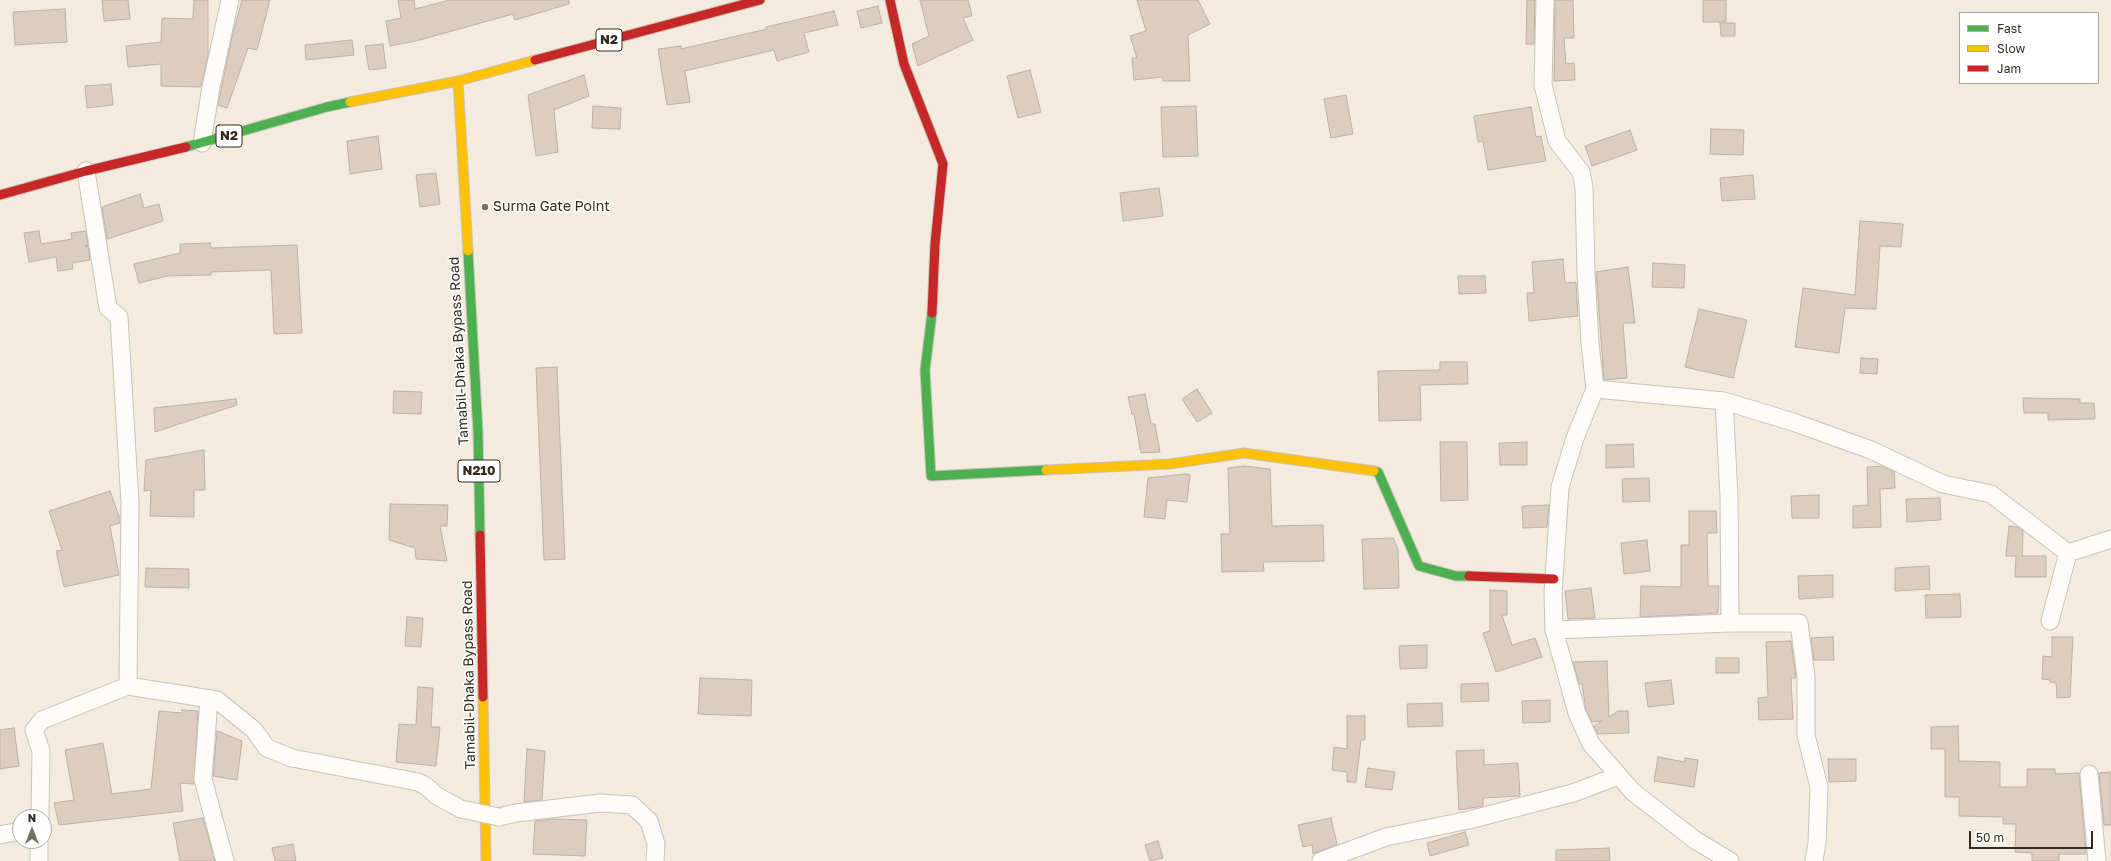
<!DOCTYPE html>
<style>
body{margin:0}
#map{position:relative;width:2111px;height:861px;overflow:hidden;background:#f3ebdd;font-family:"Golos Text",sans-serif}
canvas{display:block}
.legend{position:absolute;left:1959px;top:12px;width:140px;height:72px;box-sizing:border-box;background:#fff;border:1px solid #adaaa5;margin:0;padding:5px 7px;list-style:none;font-size:12px;color:#332b1f}
.legend li{display:flex;align-items:center;gap:8px;height:20px}
.legend b{width:20px;border:1px solid #adaaa5}
.north{position:absolute;left:12px;top:809px;width:40px;height:40px;box-sizing:border-box;background:#fff;border:1px solid #adaaa5;border-radius:50%;rotate:0deg;font-size:11px;font-weight:700;line-height:16px;text-align:center;color:#332b1f}
.north::after{content:'';display:block;margin:auto;width:14px;height:18px;background:#766e62;clip-path:polygon(50% 0,100% 100%,50% 72%,0 100%)}
.scale{position:absolute;left:1969px;top:831px;width:124px;height:18px;box-sizing:border-box;border:2px solid #332b1f;border-top:0;padding-left:5px;font-size:12px;line-height:14px;white-space:nowrap;color:#332b1f;-webkit-text-stroke:3px #fff;paint-order:stroke}
</style>
<div id="map">
<canvas width="2111" height="861"></canvas>
<ul class="legend">
<li><b style="height:5px;background:#4caf50"></b>Fast</li>
<li><b style="height:5px;background:#ffc107"></b>Slow</li>
<li><b style="height:5px;background:#c62828"></b>Jam</li>
</ul>
<div class="north">N</div>
<div class="scale">50 m</div>
</div>
<script>
const g = document.querySelector('canvas').getContext('2d');
g.lineJoin = 'round';
function fill(path, color) { g.fillStyle = color; g.fill(path, 'evenodd'); }
const shape = rows => new Path2D(rows.map(r => 'M' + r).join(''));
function strokePath(path, color, width, dash) { g.strokeStyle = color; g.lineWidth = width; g.lineCap = dash ? 'butt' : 'round'; g.setLineDash(dash || []); g.stroke(path); }
function drawText(font, color, halo, rows, align = 'center') {
  g.font = font + ' "Golos Text",sans-serif'; g.lineWidth = 3; g.setLineDash([]); g.textBaseline = 'middle'; g.strokeStyle = halo; g.fillStyle = color; for (const [text, x, y, turn = 0] of rows) {
    g.save(); g.translate(x, y); g.rotate((+turn || 0) * Math.PI / 180); g.textAlign = isNaN(turn) ? turn : align; if (halo) g.strokeText(text, 0, 0); g.fillText(text, 0, 0); g.restore();
  }
}
const building = shape([
 [102,0,128,0,130,19,104,21,102,0],
 [194,0,208,0,208,56,201,87,161,86,161,64,128,67,126,46,161,42,162,18,193,19,194,0],
 [242,0,270,0,257,50,248,48,227,108,218,105,232,37,242,0],
 [398,0,414,0,415,9,450,0,569,0,569,4,515,20,513,14,416,41,390,46,386,21,401,18,398,0],
 [920,0,968,0,972,16,963,18,973,40,918,66,912,44,929,36,920,0],
 [1137,0,1198,0,1210,24,1188,35,1190,81,1163,81,1163,77,1134,80,1132,58,1137,58,1130,36,1146,31,1137,0],
 [1527,0,1535,0,1534,44,1526,44,1527,0],
 [1555,0,1573,0,1574,38,1564,38,1566,64,1574,63,1575,80,1554,81,1555,0],
 [1703,0,1726,0,1726,22,1703,22,1703,0],
 [878,6,882,23,861,28,857,11,878,6],
 [65,9,67,42,15,45,13,12,65,9],
 [834,11,838,25,804,33,809,52,777,61,774,50,685,71,690,102,667,105,658,49,681,46,681,49,767,29,766,27,834,11],
 [1720,23,1735,23,1735,36,1721,36,1720,23],
 [352,40,354,55,306,60,305,45,352,40],
 [383,44,386,68,369,70,365,46,383,44],
 [1030,70,1041,112,1018,118,1007,76,1030,70],
 [584,75,589,96,554,110,558,152,536,156,528,95,584,75],
 [111,84,113,105,87,108,85,86,111,84],
 [1346,95,1353,134,1331,138,1324,99,1346,95],
 [593,106,621,108,620,129,592,128,593,106],
 [1196,106,1198,156,1163,157,1161,107,1196,106],
 [1531,107,1536,137,1541,136,1546,161,1488,170,1483,141,1478,142,1474,116,1531,107],
 [1711,129,1744,130,1743,155,1710,154,1711,129],
 [1630,130,1637,150,1592,166,1585,146,1630,130],
 [378,136,382,169,350,174,347,141,378,136],
 [436,173,440,204,420,207,416,175,436,173],
 [1753,175,1755,199,1722,201,1720,178,1753,175],
 [1159,188,1163,216,1123,221,1120,193,1159,188],
 [140,194,144,208,159,204,163,221,107,239,102,207,140,194],
 [1860,221,1903,224,1901,247,1880,246,1876,309,1845,308,1839,353,1795,347,1803,288,1855,295,1860,221],
 [39,231,41,244,72,239,71,233,86,231,88,245,85,246,88,246,90,260,72,263,73,269,58,271,56,257,29,262,24,233,39,231],
 [210,243,211,248,297,245,302,333,274,334,271,270,211,272,211,275,167,276,139,283,134,264,180,253,180,244,210,243],
 [1563,259,1565,283,1576,282,1578,316,1529,321,1527,293,1534,293,1532,262,1563,259],
 [1653,263,1685,265,1684,288,1652,287,1653,263],
 [1628,267,1635,323,1623,323,1627,378,1604,380,1596,272,1628,267],
 [1458,276,1485,276,1486,293,1459,294,1458,276],
 [1699,309,1747,320,1733,378,1685,367,1699,309],
 [1861,358,1878,359,1877,374,1860,373,1861,358],
 [1440,362,1467,362,1468,384,1420,385,1421,420,1379,421,1378,371,1440,370,1440,362],
 [557,367,565,559,544,560,536,368,557,367],
 [1197,389,1212,413,1197,422,1182,399,1197,389],
 [394,391,422,392,421,414,393,413,394,391],
 [1145,394,1151,424,1155,424,1160,452,1141,453,1134,414,1132,414,1128,397,1145,394],
 [2023,398,2080,399,2080,403,2094,403,2095,419,2048,420,2048,413,2024,413,2023,398],
 [236,399,237,405,155,432,154,408,236,399],
 [1440,442,1467,442,1468,500,1441,501,1440,442],
 [1527,442,1527,465,1500,465,1499,443,1527,442],
 [1633,444,1634,467,1606,468,1606,445,1633,444],
 [204,450,205,490,194,490,194,517,150,516,151,490,144,491,146,460,204,450],
 [1244,466,1270,469,1272,526,1323,525,1324,561,1263,562,1264,571,1222,572,1221,534,1230,534,1228,468,1244,466],
 [1882,466,1894,472,1895,488,1880,489,1881,527,1853,528,1853,506,1868,505,1867,467,1882,466],
 [1185,474,1190,475,1187,502,1167,500,1165,519,1144,517,1148,478,1185,474],
 [1649,478,1650,501,1623,502,1622,479,1649,478],
 [110,491,120,519,120,523,110,526,119,575,64,587,56,551,62,550,49,511,110,491],
 [1819,495,1819,518,1792,518,1791,496,1819,495],
 [1940,498,1941,520,1907,522,1906,499,1940,498],
 [390,504,448,505,447,526,440,526,447,561,416,559,415,548,389,540,390,504],
 [1549,505,1547,527,1523,528,1522,506,1549,505],
 [1689,511,1716,511,1717,533,1707,533,1708,586,1719,586,1718,613,1640,617,1641,586,1681,587,1681,545,1689,545,1689,511],
 [2009,526,2017,527,2023,531,2022,556,2046,556,2046,577,2015,577,2016,556,2006,556,2009,526],
 [1393,538,1398,549,1399,588,1364,589,1362,539,1393,538],
 [1647,540,1650,571,1624,574,1621,543,1647,540],
 [1929,566,1930,589,1895,591,1895,568,1929,566],
 [146,568,189,569,189,588,145,587,146,568],
 [1833,575,1833,597,1799,599,1798,576,1833,575],
 [1591,588,1595,618,1568,619,1565,591,1591,588],
 [1490,590,1507,591,1507,615,1502,615,1512,645,1535,638,1542,657,1496,672,1483,633,1490,631,1490,590],
 [1960,594,1961,617,1926,618,1925,595,1960,594],
 [407,617,423,618,421,647,405,646,407,617],
 [1833,637,1834,660,1814,660,1811,638,1833,637],
 [2052,637,2073,637,2070,697,2057,698,2056,683,2050,682,2050,680,2042,679,2043,656,2052,657,2052,637],
 [1791,641,1796,678,1791,678,1793,719,1759,720,1758,698,1768,697,1766,642,1791,641],
 [1427,645,1427,668,1400,669,1399,646,1427,645],
 [1716,658,1739,658,1739,673,1716,673,1716,658],
 [1607,661,1609,717,1618,711,1628,711,1629,733,1598,734,1594,726,1602,721,1592,722,1586,710,1582,684,1579,684,1573,662,1607,661],
 [700,678,752,680,751,716,698,714,700,678],
 [1671,680,1674,704,1648,707,1645,683,1671,680],
 [1488,683,1489,701,1461,702,1461,684,1488,683],
 [418,687,433,688,431,727,440,727,436,766,396,762,399,724,416,725,418,687],
 [1550,700,1550,722,1523,723,1522,701,1550,700],
 [1442,703,1443,726,1408,727,1407,704,1442,703],
 [182,710,198,711,194,784,180,783,183,811,59,825,54,803,74,800,65,750,103,743,112,794,151,789,159,711,182,713,182,710],
 [1347,716,1365,716,1365,740,1361,740,1356,782,1347,782,1347,772,1332,770,1334,747,1347,749,1347,716],
 [1958,726,1959,761,2000,762,2000,787,2027,787,2027,769,2055,769,2055,774,2079,773,2086,854,2059,854,2059,861,2032,861,2032,853,2015,852,2016,824,2003,824,2003,817,1959,816,1959,797,1945,797,1945,749,1931,749,1931,727,1958,726],
 [14,728,19,766,0,769,0,730,14,728],
 [217,731,242,741,237,780,213,776,217,731],
 [527,749,545,751,542,800,524,802,527,749],
 [1484,750,1484,765,1518,763,1520,796,1483,798,1483,806,1459,810,1456,751,1484,750],
 [1658,757,1685,762,1685,758,1698,760,1694,787,1654,781,1658,757],
 [1828,759,1856,759,1856,781,1829,782,1828,759],
 [1368,768,1395,772,1392,790,1365,787,1368,768],
 [2111,772,2111,825,2104,825,2099,773,2111,772],
 [203,818,215,861,180,861,173,823,203,818],
 [1331,818,1337,844,1313,854,1312,845,1303,847,1298,825,1331,818],
 [554,819,587,820,585,856,533,854,535,821,554,819],
 [1465,832,1469,845,1430,856,1427,843,1465,832],
 [1158,841,1163,858,1150,861,1145,845,1158,841],
 [293,844,296,861,275,861,272,848,293,844],
 [1609,848,1610,861,1556,861,1556,850,1609,848]
]);
fill(building, '#ddccc0');
strokePath(building, '#bbb1a7', 1);
const street = shape([
 [1545,0,1543,85,1557,141,1581,172,1584,187,1586,273,1590,343,1595,389,1575,438,1560,487,1553,593,1554,630,1577,713,1591,744,1633,792,1695,840,1730,861],
 [202,143,211,87,230,0],
 [86,171,108,308,119,317,130,503,128,686],
 [1595,389,1724,401,1793,422,1871,450,1943,484,1991,494,2068,553,2111,539],
 [1724,401,1729,496,1730,623],
 [2050,621,2068,553],
 [1554,630,1730,623,1799,623,1806,677,1806,735,1819,787,1817,843,1814,861],
 [209,699,203,779,225,861],
 [2089,774,2097,861],
 [40,817,41,751,34,730,42,720,128,686,217,700,254,730,267,748,292,758,418,782,426,786,437,796,461,809],
 [499,817,516,813,600,803,632,805,649,821,656,844,655,861],
 [0,835,20,831],
 [39,861,39,841],
 [1321,861,1386,837,1469,820,1573,793,1618,776]
]);
const fast = shape([
 [186,147,327,107,350,102],
 [468,251,478,432,480,535],
 [932,313,925,370,931,476,1046,470],
 [1374,471,1378,472,1419,566,1456,576,1469,576]
]);
const slow = shape([
 [458,81,468,251],
 [350,102,458,81,535,60],
 [1046,470,1170,464,1244,453,1374,471],
 [483,697,486,861]
]);
const jam = shape([
 [890,0,904,64,943,164,935,244,932,313],
 [535,60,760,0],
 [0,195,86,171,186,147],
 [480,535,483,697],
 [1469,576,1554,579]
]);
strokePath(street, '#cac3b6', 19);
strokePath(fast, '#cac3b6', 11);
strokePath(slow, '#cac3b6', 11);
strokePath(jam, '#cac3b6', 11);
strokePath(street, '#fdfcfa', 17);
strokePath(fast, '#4caf50', 9);
strokePath(slow, '#ffc107', 9);
strokePath(jam, '#c62828', 9);
const streetBridge = shape([
 [461,809,499,817]
]);
strokePath(streetBridge, '#cac3b6', 19, []);
strokePath(streetBridge, '#fdfcfa', 17);
for (const [x, y, r, color] of [
 [485,207,4,"#766e62"]
]) { const dot = new Path2D(); dot.arc(x, y, r, 0, 2 * Math.PI); g.fillStyle = color; g.fill(dot); strokePath(dot, '#fff', 1.5); }
for (const [x, y, w] of [
 [609,40,26],
 [229,136,26],
 [479,471,42]
]) { const box = new Path2D(); box.roundRect(x - w / 2, y - 11, w, 22, 3); g.fillStyle = '#fff'; g.fill(box); strokePath(box, '#332b1f', 1); }
drawText('bold 13px', '#332b1f', null, [
 ["N2",609,40],
 ["N2",229,136],
 ["N210",479,471]
]);
drawText('14px', '#332b1f', '#fff', [
 ["Surma Gate Point",493,207]
], 'left');
drawText('14px', '#332b1f', '#fff', [
 ["Tamabil-Dhaka Bypass Road",459,351,-93],
 ["Tamabil-Dhaka Bypass Road",469,675,-91]
]);
</script>
